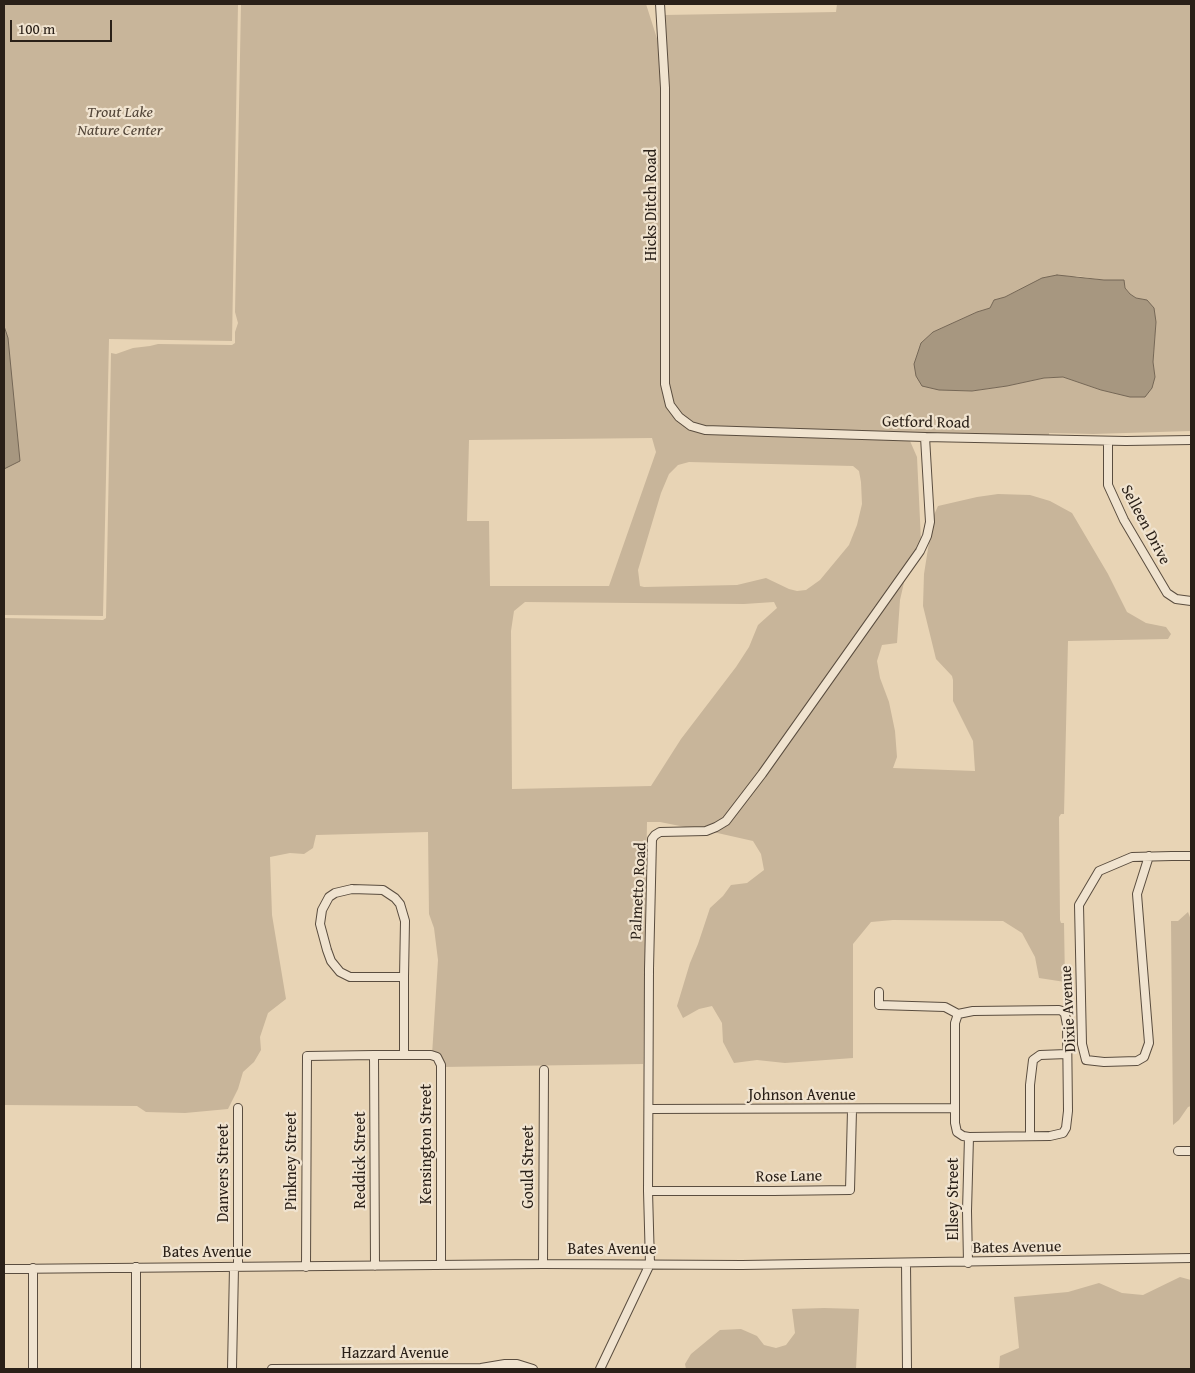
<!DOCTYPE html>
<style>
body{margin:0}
#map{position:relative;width:1195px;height:1373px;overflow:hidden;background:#e8d4b5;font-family:"Gentium Book Plus",serif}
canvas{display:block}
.frame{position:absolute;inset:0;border:5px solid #2a2018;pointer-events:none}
.scale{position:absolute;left:10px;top:20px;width:102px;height:22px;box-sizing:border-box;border:2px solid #2a2018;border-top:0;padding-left:6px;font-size:15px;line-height:18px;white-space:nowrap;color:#2a2018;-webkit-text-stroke:4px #f0e3cf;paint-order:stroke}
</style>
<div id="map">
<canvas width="1195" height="1373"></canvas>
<div class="frame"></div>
<div class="scale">100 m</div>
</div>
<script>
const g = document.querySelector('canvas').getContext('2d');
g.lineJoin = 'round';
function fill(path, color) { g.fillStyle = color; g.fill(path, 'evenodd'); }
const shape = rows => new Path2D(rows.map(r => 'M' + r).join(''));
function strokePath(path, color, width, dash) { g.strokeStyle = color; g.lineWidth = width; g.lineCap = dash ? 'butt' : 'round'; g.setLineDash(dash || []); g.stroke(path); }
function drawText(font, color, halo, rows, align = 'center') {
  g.font = font + ' "Gentium Book Plus",serif'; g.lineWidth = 4.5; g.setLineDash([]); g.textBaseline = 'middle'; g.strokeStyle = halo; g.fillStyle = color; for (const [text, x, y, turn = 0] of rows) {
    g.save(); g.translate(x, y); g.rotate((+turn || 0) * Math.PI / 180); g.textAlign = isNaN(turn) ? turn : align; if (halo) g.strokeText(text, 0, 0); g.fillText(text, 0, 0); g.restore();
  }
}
fill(shape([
 [4,4,238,4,232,341,109,339,103,616,4,615],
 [241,4,646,4,660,48,662,88,662,384,663,396,669,410,677,421,689,429,704,434,910,441,917,457,921,541,917,549,759,771,724,818,715,824,695,829,660,822,647,822,643,1064,442,1067,432,1055,438,960,434,928,429,914,428,832,316,835,313,848,304,854,290,853,270,857,272,915,286,999,268,1013,260,1037,261,1050,254,1062,243,1072,238,1089,228,1109,185,1113,146,1112,137,1106,4,1105,4,618,103,620,106,618,111,353,116,354,133,348,150,346,158,344,232,345,235,343,235,332,238,323,235,312],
 [652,438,656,452,609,586,490,586,489,521,467,521,469,440],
 [689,462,853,466,859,471,861,482,862,504,857,525,849,545,820,580,806,590,797,591,789,589,766,578,737,585,644,587,640,586,638,570,661,493,669,474,678,465],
 [525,602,744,604,774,602,777,608,758,625,749,647,736,667,681,739,651,786,512,789,511,631,514,611],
 [837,4,1191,4,1191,431,1093,434,1049,433,1049,435,879,432,705,426,693,422,681,414,673,403,669,384,669,88,664,15,836,12],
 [1077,276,1104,280,1123,280,1125,288,1130,294,1136,298,1147,300,1156,322,1153,362,1155,377,1114,393,1101,390,1063,377,1044,378,1007,386,972,391,939,390,921,343,933,332,977,312,990,308,994,300,1005,297,1043,278],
 [998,494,1030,495,1050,501,1072,513,1108,574,1127,612,1146,623,1166,627,1171,634,1168,639,1068,641,1064,814,1061,814,1059,817,1060,920,1061,923,1064,923,1065,982,1039,978,1035,957,1022,933,1003,921,893,920,871,922,853,944,853,1058,785,1063,757,1060,734,1063,723,1042,722,1023,712,1006,699,1009,683,1018,677,1006,690,963,698,944,710,908,723,896,731,885,747,883,764,870,761,854,753,841,713,832,728,823,905,578,900,600,897,643,882,645,877,661,880,678,889,702,895,731,897,757,893,768,975,771,973,741,953,701,953,680,952,676,936,659,923,606,924,574,933,517,938,506,977,497],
 [1188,912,1191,920,1191,1106,1188,1107,1179,1120,1173,1125,1171,921,1178,921],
 [1180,1277,1191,1280,1191,1369,999,1369,1000,1356,1019,1348,1014,1297,1068,1292,1099,1283,1122,1293,1143,1295],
 [824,1308,859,1309,856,1369,686,1369,685,1364,691,1354,720,1330,741,1329,757,1336,764,1345,776,1348,786,1345,795,1333,792,1309]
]), '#c8b59a');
const water = shape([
 [1057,275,1104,280,1124,280,1125,288,1130,294,1136,298,1147,300,1154,308,1156,322,1153,362,1155,377,1152,388,1145,397,1130,397,1101,390,1063,377,1044,378,1007,386,972,391,939,390,922,386,916,376,914,364,921,343,933,332,977,312,990,308,994,300,1005,297,1042,278,1057,275],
 [4,326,8,338,20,461,4,469,4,326]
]);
fill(water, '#a79780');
strokePath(water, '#756756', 1);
const minor = shape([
 [660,4,665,88,665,384,670,405,679,417,691,426,705,430,925,437,1126,441,1191,440],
 [1108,441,1108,485,1124,520,1167,593,1176,599,1191,601],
 [1149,856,1137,894,1149,1043,1144,1057,1137,1061,1104,1062,1086,1060,1082,1044,1079,905,1099,871,1132,857,1172,856,1191,856],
 [352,889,383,890,395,898,400,904,405,921,404,977,350,977,340,972,331,961,327,950,320,924,322,910,329,897,335,893,352,889],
 [879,992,879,1005,945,1007,958,1014,973,1011,1059,1010,1062,1011,1065,1014,1067,1025,1068,1111,1066,1128,1063,1133,1050,1136,969,1137,963,1136,957,1132,955,1123,955,1023,958,1014],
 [374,1055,375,1266],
 [404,1055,404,977],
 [649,1109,955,1108],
 [1030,1135,1030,1085,1033,1060,1040,1055,1067,1054],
 [1178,1151,1191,1151],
 [648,1191,773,1191,850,1190,852,1110],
 [906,1263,907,1369],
 [968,1263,967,1211,969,1137],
 [543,1264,544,1070],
 [136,1267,136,1369],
 [238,1267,238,1108],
 [306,1267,307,1056,374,1055,431,1055,437,1057,441,1065,441,1265],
 [4,1269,543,1264,742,1265,1191,1258],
 [33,1369,33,1268],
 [232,1369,234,1267],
 [272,1369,481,1368,505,1364,517,1364,533,1369],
 [600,1369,650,1264,648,1191,649,969,652,839,655,835,660,832,706,831,716,827,726,821,762,774,920,551,927,536,930,522,925,437]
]);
strokePath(minor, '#5a4d3f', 10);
strokePath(minor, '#f0e3cf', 8);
drawText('italic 16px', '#524538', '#f0e3cf', [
 ["Trout Lake",120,113],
 ["Nature Center",120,131]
]);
drawText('16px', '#2a2018', '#f0e3cf', [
 ["Hicks Ditch Road",652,205,-90],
 ["Getford Road",926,423,1],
 ["Selleen Drive",1145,525,62],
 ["Palmetto Road",639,891,-87],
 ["Dixie Avenue",1069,1009,-93],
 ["Johnson Avenue",802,1096],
 ["Kensington Street",427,1144,-90],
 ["Reddick Street",361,1160,-90],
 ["Pinkney Street",292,1161,-90],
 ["Gould Street",529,1167,-90],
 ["Danvers Street",224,1173,-90],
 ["Rose Lane",789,1177,-1],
 ["Ellsey Street",954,1199,-90],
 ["Bates Avenue",1017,1248,-1],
 ["Bates Avenue",612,1250],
 ["Bates Avenue",207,1253],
 ["Hazzard Avenue",395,1354]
]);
</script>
